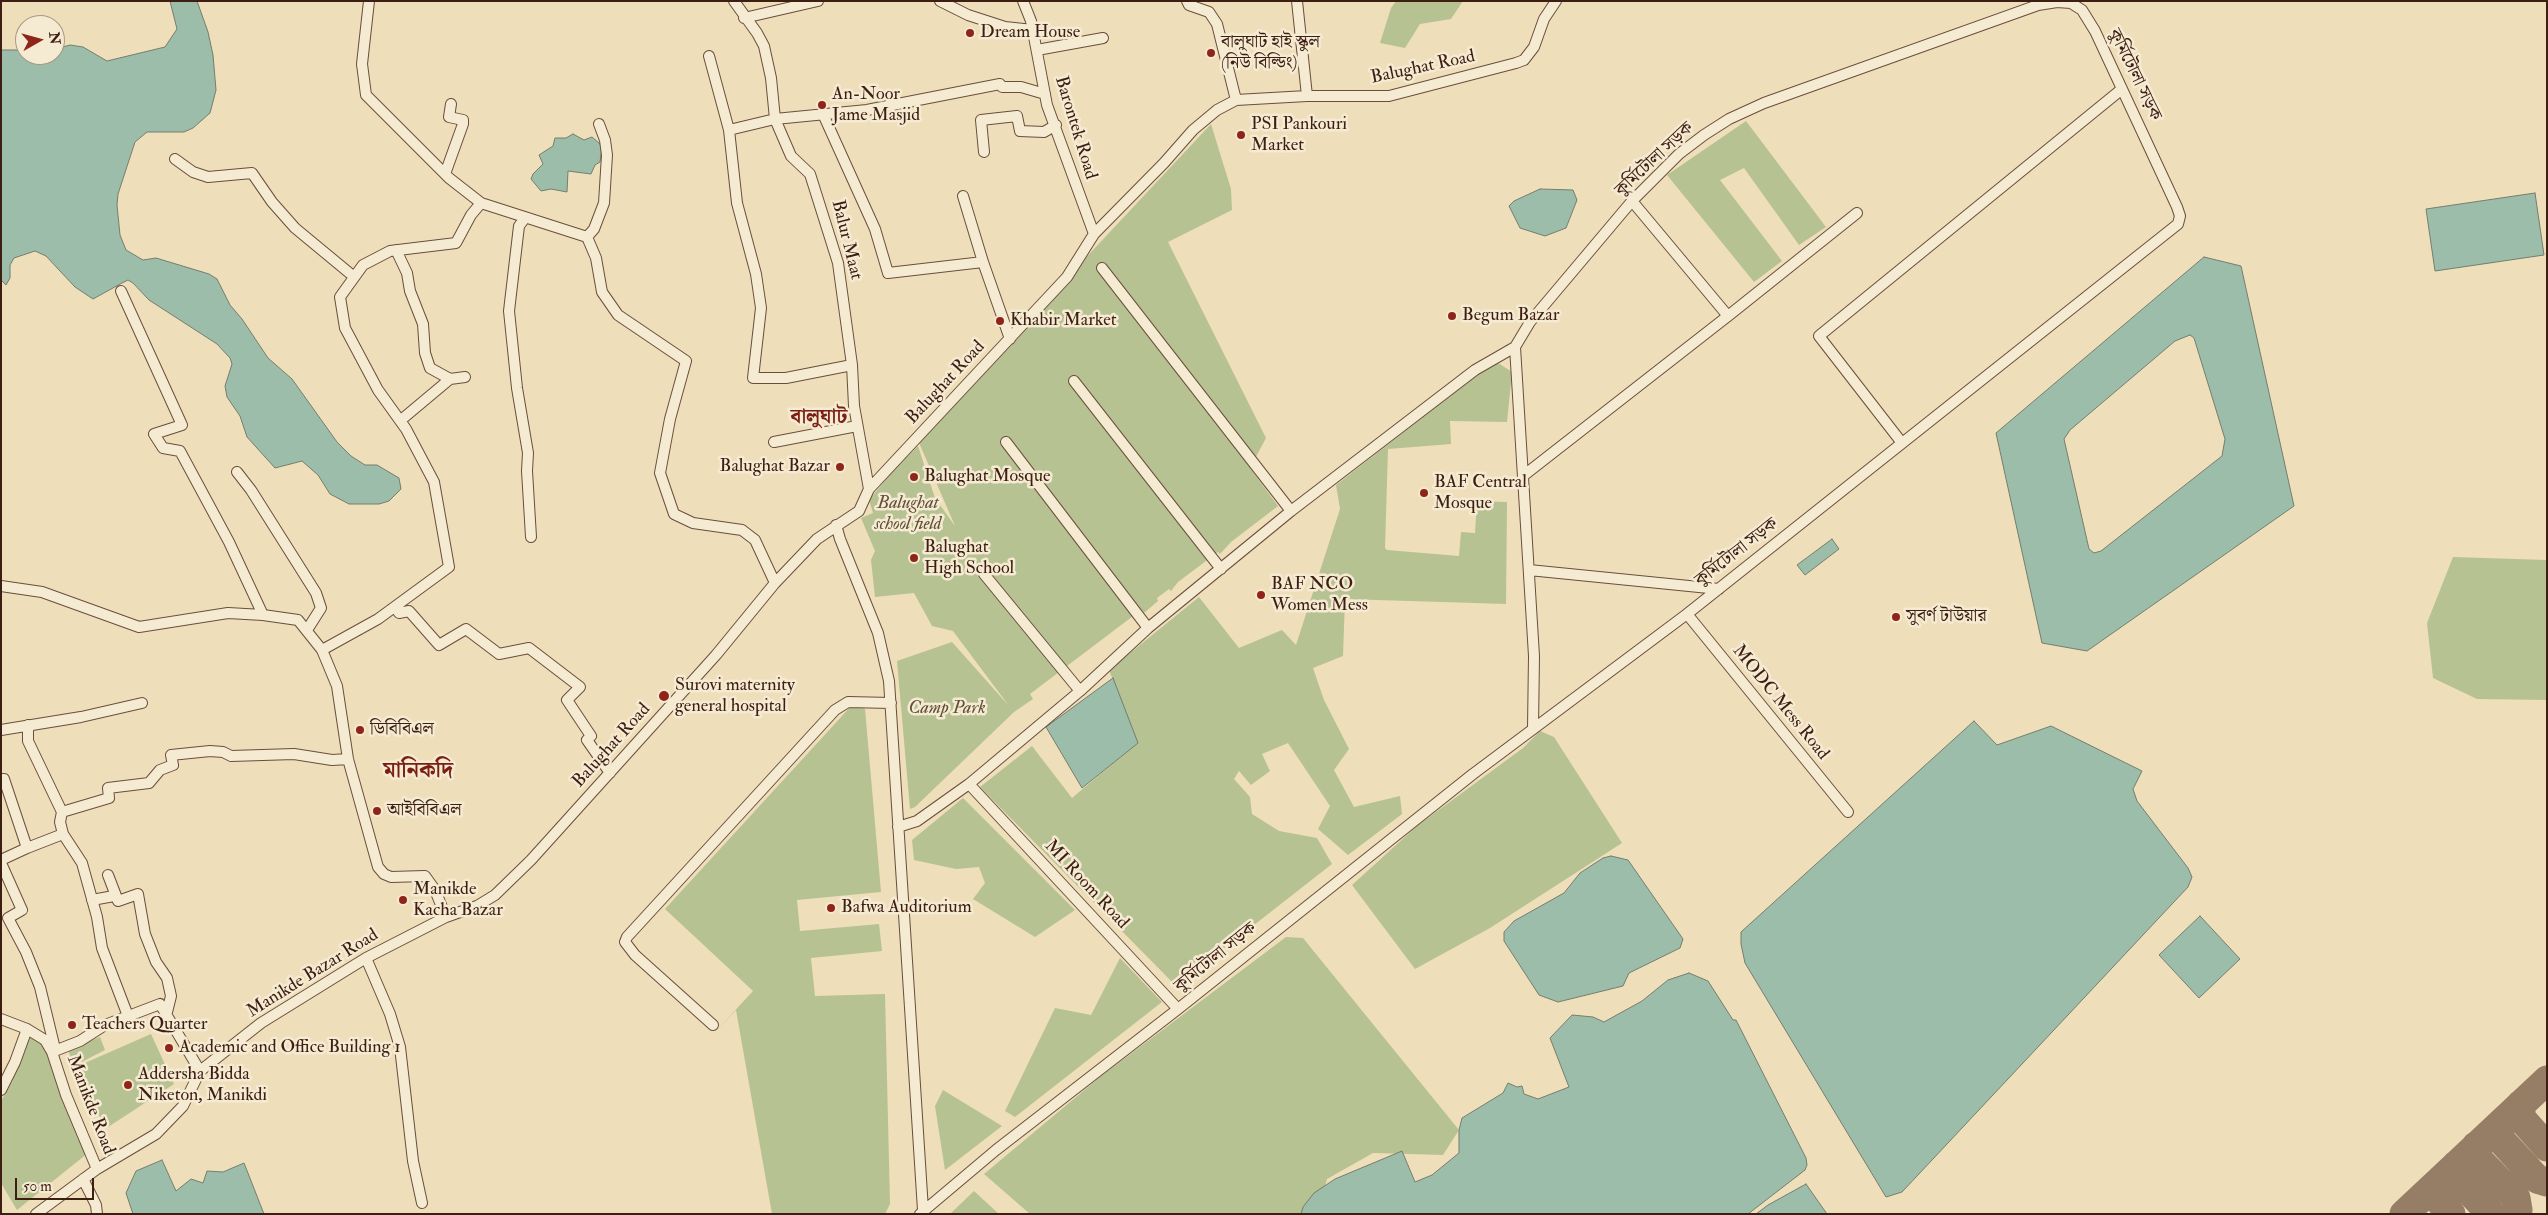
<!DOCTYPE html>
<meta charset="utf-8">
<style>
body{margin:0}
#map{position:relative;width:2548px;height:1215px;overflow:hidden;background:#efdeba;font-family:"IM FELL Double Pica",serif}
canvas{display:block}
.frame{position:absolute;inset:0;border:2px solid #3d1e12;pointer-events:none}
.north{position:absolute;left:15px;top:15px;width:50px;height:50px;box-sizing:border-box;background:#f5ead2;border:1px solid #ab9885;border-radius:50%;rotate:83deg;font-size:14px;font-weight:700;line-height:20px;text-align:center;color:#3d1e12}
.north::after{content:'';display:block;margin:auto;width:18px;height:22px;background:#8f2418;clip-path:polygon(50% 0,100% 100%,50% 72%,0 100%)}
.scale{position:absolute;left:15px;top:1178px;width:79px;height:22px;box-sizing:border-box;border:2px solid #3d1e12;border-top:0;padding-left:6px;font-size:15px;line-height:18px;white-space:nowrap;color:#3d1e12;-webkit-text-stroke:4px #f5ead2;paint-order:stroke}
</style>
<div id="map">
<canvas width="2548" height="1215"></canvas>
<div class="frame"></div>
<div class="north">N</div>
<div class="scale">50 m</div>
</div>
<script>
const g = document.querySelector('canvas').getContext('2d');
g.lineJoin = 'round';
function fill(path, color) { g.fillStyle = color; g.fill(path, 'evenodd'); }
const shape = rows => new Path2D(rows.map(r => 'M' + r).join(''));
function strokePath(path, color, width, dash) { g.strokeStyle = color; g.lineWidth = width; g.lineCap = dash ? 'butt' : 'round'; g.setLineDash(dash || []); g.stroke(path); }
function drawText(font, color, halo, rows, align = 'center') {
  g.font = font + ' "IM FELL Double Pica","Noto Serif Bengali",serif'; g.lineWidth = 5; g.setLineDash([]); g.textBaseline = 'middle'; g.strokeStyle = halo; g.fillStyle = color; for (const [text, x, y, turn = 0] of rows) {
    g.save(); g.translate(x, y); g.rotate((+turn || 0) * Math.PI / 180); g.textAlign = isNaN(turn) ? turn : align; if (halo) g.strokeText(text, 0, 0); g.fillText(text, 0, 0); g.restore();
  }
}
fill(shape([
 [1396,1,1463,1,1451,19,1420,24,1405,48,1380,43,1391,8],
 [1746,121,1826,227,1799,245,1744,168,1720,180,1782,261,1754,282,1667,175],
 [1211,124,1231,189,1232,210,1168,242,1266,438,1250,468,1278,506,1231,542,1220,554,1218,552,1178,582,1171,591,1169,589,1157,598,1158,601,1144,613,1141,610,1030,694,1033,699,1014,712,915,807,910,809,897,661,952,642,1009,706,953,631,932,626,914,593,875,597,871,560,875,551,861,518,873,513,869,500,892,472,918,446,935,498,955,526,917,438],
 [1495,361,1512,372,1507,422,1450,421,1451,444,1388,449,1385,548,1387,550,1459,556,1461,532,1475,533,1477,501,1507,502,1506,604,1345,599,1343,656,1313,668,1324,700,1349,749,1334,770,1354,807,1400,796,1402,814,1348,855,1318,829,1330,806,1288,743,1262,754,1270,771,1251,785,1239,771,1234,779,1250,797,1252,814,1279,831,1317,838,1332,864,1176,986,980,787,1032,746,1072,798,1137,743,1109,670,1199,597,1239,648,1282,630,1296,645,1340,509,1336,485],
 [2453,557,2547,560,2547,700,2477,699,2433,678,2427,623],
 [853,704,865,709,881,892,797,900,800,931,879,924,882,951,811,958,815,996,885,994,890,1204,885,1214,772,1214,736,1010,716,1031,753,991,665,909],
 [1540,731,1554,737,1622,843,1490,928,1415,969,1352,885,1417,826,1523,748],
 [963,798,1075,910,1035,937,973,899,985,883,979,867,956,869,914,860,912,840],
 [1286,937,1303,938,1459,1130,1443,1155,1373,1153,1327,1179,1318,1214,1030,1214,984,1174,1100,1077],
 [1120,958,1162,1002,1015,1117,1005,1111,1055,1008,1091,1015],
 [33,1033,43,1034,88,1153,17,1210,1,1183,1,1101,12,1082,28,1041],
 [151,1034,174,1084,105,1129,78,1066],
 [100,1037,105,1050,74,1066,68,1050],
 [943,1090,1002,1126,945,1170,935,1106],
 [974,1191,999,1214,950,1214]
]), '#b6c292');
const water = shape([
 [170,1,197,1,208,32,213,55,216,90,210,113,193,128,184,132,147,132,135,142,118,194,117,205,120,235,126,250,143,260,156,258,209,274,217,279,230,305,242,319,268,358,292,379,337,442,351,456,365,465,377,465,399,478,401,489,389,501,379,504,349,504,330,494,318,475,302,461,275,468,247,437,240,416,227,397,225,386,232,364,230,358,217,344,149,300,133,283,128,280,122,283,93,299,75,287,46,256,35,251,14,258,10,265,10,278,6,285,1,280,1,50,25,50,25,55,55,55,55,49,70,45,83,47,107,61,165,47,177,29,170,1],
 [573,134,584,140,592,137,599,143,602,147,600,162,595,165,591,174,568,171,567,192,551,189,541,191,531,179,533,174,543,164,539,155,553,146,555,138,566,138,573,134],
 [1540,189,1573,190,1577,200,1566,228,1545,236,1520,228,1509,206,1514,201,1540,189],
 [2535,193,2544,255,2435,271,2426,209,2535,193],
 [2204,257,2241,266,2294,506,2087,651,2042,643,1996,433,2204,257],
 [2190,335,2194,338,2225,439,2222,456,2101,551,2094,553,2089,549,2064,439,2070,430,2175,341,2190,335],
 [1832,539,1839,549,1805,575,1797,565,1832,539],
 [1113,678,1138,743,1082,788,1046,727,1113,678],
 [1974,721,1997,745,2051,726,2142,771,2133,789,2137,801,2188,868,2192,877,2188,887,1902,1192,1886,1197,1745,963,1741,944,1741,932,1974,721],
 [1611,856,1628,860,1683,939,1680,948,1629,973,1623,986,1558,1002,1539,995,1504,941,1504,932,1514,921,1564,893,1580,873,1603,858,1611,856],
 [2200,916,2240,959,2199,998,2159,955,2200,916],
 [1689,973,1708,981,1733,1020,1736,1020,1806,1158,1807,1165,1805,1170,1748,1214,1301,1214,1303,1207,1314,1193,1335,1179,1402,1151,1415,1182,1432,1175,1459,1153,1459,1130,1462,1118,1503,1093,1508,1083,1517,1087,1522,1086,1524,1094,1538,1099,1569,1087,1550,1038,1572,1015,1593,1017,1604,1022,1642,1001,1668,980,1689,973],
 [162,1160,176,1191,191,1179,203,1183,207,1171,223,1172,244,1163,264,1214,133,1214,126,1193,136,1171,162,1160],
 [1806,1184,1827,1214,1756,1214,1768,1205,1806,1184]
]);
fill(water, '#9bbdaa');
strokePath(water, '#757d6d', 1);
strokePath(shape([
 [2521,1104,2521,1118,2547,1147],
 [2500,1125,2500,1139,2537,1179,2547,1182],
 [2476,1146,2479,1160,2516,1198,2518,1210],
 [2456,1165,2459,1180,2491,1214],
 [2435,1185,2437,1198,2451,1214],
 [2404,1214,2547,1080]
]), '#967e66', 29);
const minor = shape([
 [369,1,362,64,366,95,449,178,481,203,587,237],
 [734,1,757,33,764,46,771,78,775,119,791,156,810,174,838,263,852,365,854,406,869,489],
 [940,1,968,15,1005,27,1033,30],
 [1023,1,1031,21,1047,105,1094,234],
 [1187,1,1189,5,1209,12,1217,24,1236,100],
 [1297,1,1307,96],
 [744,18,818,1],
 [1037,50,1103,38],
 [709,56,729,130],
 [823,114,875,229,888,273,983,262,1010,339],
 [984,152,981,120,1017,116,1020,131,1044,132,1056,125],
 [175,159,193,172,208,177,252,173,272,202,295,228,353,276],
 [445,174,463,124,463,120,449,117,451,104],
 [963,196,983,262],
 [525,218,519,226,509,311,517,388,528,453,527,471,531,537],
 [587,237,596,258,602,292,618,315,686,361,670,419,660,473,674,514,693,523,742,530,755,540,775,583],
 [587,237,594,229,604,203,607,155,605,140,599,124],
 [396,250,407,273,410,291,423,324,425,353,430,368,450,379,465,377],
 [1102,268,1291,511],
 [121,291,182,425,154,434,163,448,180,451,229,542,263,615],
 [1728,316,1857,213],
 [852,365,786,378,753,378,761,308,756,274,737,203,729,130,775,119,867,110,1000,84,1002,87,1021,87,1045,94],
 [1074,381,1221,569],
 [401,420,450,379],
 [774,442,857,426],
 [1006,442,1148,628],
 [1902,443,1819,336,2122,89],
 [237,472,251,490,316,593,321,608,307,630],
 [1523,476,1728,316,1632,201],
 [836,525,840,539,878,633,889,681,923,1210],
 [1529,570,1719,589],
 [984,574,1080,691],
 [1,586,42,592,139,627,228,613,263,615,298,620,322,650,337,686,348,759,378,867,384,874,391,877,425,876,435,890,446,917],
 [395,607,399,613,409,611,439,645,466,629,499,654,529,648,580,687,567,700,591,736,587,740,610,773],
 [1687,614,1848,812],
 [322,650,378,619,449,567,434,482,406,429,378,390,345,328,340,297,363,265,390,251,456,243,471,215,481,203],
 [28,725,28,741,62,812,60,822,63,834,82,863,97,917,102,948,128,1016],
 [1,730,81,717,142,703],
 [1,779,4,779,27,848,1,860],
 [969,784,1178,1009],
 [62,812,109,798,108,788,149,783,160,770,173,765,171,755,210,751,223,752,231,756,294,754,332,760,348,759],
 [898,827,917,821,969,784,1080,691,1148,628,1291,511,1475,370,1515,347],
 [27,848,63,834],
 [1,863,22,910,8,918,26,952,40,987,55,1049],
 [108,875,118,901,138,894,145,934,156,962,167,978,171,996,167,1012],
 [92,900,114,896],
 [366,958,390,1014,400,1047,413,1161,422,1203],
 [1,1019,27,1029],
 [713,1025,635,955,625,942,627,937,835,710,848,702,891,703],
 [52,1052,80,1041,105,1025,160,1004,200,1071],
 [1,1090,15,1062,27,1029,45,1040,52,1052,66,1095,97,1169,156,1134,183,1106,200,1071,261,1023,366,958,446,917,477,906,495,895,531,860,716,655,775,583,817,539,859,511,869,489,1067,277,1094,234,1164,163,1193,130,1217,110,1236,100,1307,96,1389,96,1516,63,1524,60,1534,47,1544,19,1556,1],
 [83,1179,96,1205,97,1214],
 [36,1214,97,1169],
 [920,1214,996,1150,1178,1009,1473,774,1687,614,2178,224,2180,216,2177,207,2095,31,2082,10,2071,3,2057,2,2038,5,1764,103,1729,119,1704,135,1679,154,1632,201,1530,322,1515,347,1534,656,1533,728]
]);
strokePath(minor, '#6a4e3c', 12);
strokePath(minor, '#f5ead2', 10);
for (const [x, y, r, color] of [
 [970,33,5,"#8f2418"],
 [1211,53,5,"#8f2418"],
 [822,105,5,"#8f2418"],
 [1241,135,5,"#8f2418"],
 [1452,316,5,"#8f2418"],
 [1000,321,5,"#8f2418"],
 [840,467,5,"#8f2418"],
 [914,477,5,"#8f2418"],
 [1424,493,5,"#8f2418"],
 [914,558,5,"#8f2418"],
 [1261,595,5,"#8f2418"],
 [1896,617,5,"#8f2418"],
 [664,696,6,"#8f2418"],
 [360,730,5,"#8f2418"],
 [377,811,5,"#8f2418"],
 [403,900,5,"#8f2418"],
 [831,908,5,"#8f2418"],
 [72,1025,5,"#8f2418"],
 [169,1048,5,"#8f2418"],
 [128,1085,5,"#8f2418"]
]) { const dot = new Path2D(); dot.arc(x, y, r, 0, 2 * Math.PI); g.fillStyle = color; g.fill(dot); strokePath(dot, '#f5ead2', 2); }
drawText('18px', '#3d1e12', '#f5ead2', [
 ["Dream House",980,33],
 ["বালুঘাট হাই স্কুল",1221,43],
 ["(নিউ বিল্ডিং)",1221,64],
 ["An-Noor",832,95],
 ["Jame Masjid",832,116],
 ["PSI Pankouri",1251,125],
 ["Market",1251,146],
 ["Begum Bazar",1462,316],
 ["Khabir Market",1010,321],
 ["Balughat Bazar",830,467,"right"],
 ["Balughat Mosque",924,477],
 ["BAF Central",1434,483],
 ["Mosque",1434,504],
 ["Balughat",924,548],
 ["High School",924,569],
 ["BAF NCO",1271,585],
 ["Women Mess",1271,606],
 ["সুবর্ণ টাউয়ার",1906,617],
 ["Surovi maternity",675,686],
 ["general hospital",675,707],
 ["ডিবিবিএল",370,730],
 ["আইবিবিএল",387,811],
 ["Manikde",413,890],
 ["Kacha Bazar",413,911],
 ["Bafwa Auditorium",841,908],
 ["Teachers Quarter",82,1025],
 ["Academic and Office Building 1",179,1048],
 ["Addersha Bidda",138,1075],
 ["Niketon, Manikdi",138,1096]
], 'left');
drawText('18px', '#3d1e12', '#f5ead2', [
 ["Balughat Road",1423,68,-12],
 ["কুর্মিটোলা সড়ক",2134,75,64],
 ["Barontek Road",1075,128,73],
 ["কুর্মিটোলা সড়ক",1655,160,-43],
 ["Balur Maat",846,240,76],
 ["Balughat Road",946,383,-47],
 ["কুর্মিটোলা সড়ক",1737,553,-38],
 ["MODC Mess Road",1780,703,51],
 ["Balughat Road",612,746,-48],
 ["MI Room Road",1086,885,47],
 ["কুর্মিটোলা সড়ক",1216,958,-39],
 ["Manikde Bazar Road",313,974,-32],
 ["Manikde Road",90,1105,69]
]);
drawText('italic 18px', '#614f38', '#f5ead2', [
 ["Balughat",908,504],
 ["school field",908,525],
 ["Camp Park",947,709]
]);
drawText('bold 20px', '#7a1f14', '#f5ead2', [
 ["বালুঘাট",819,419]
]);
drawText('bold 22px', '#7a1f14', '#f5ead2', [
 ["মানিকদি",418,772]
]);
</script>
